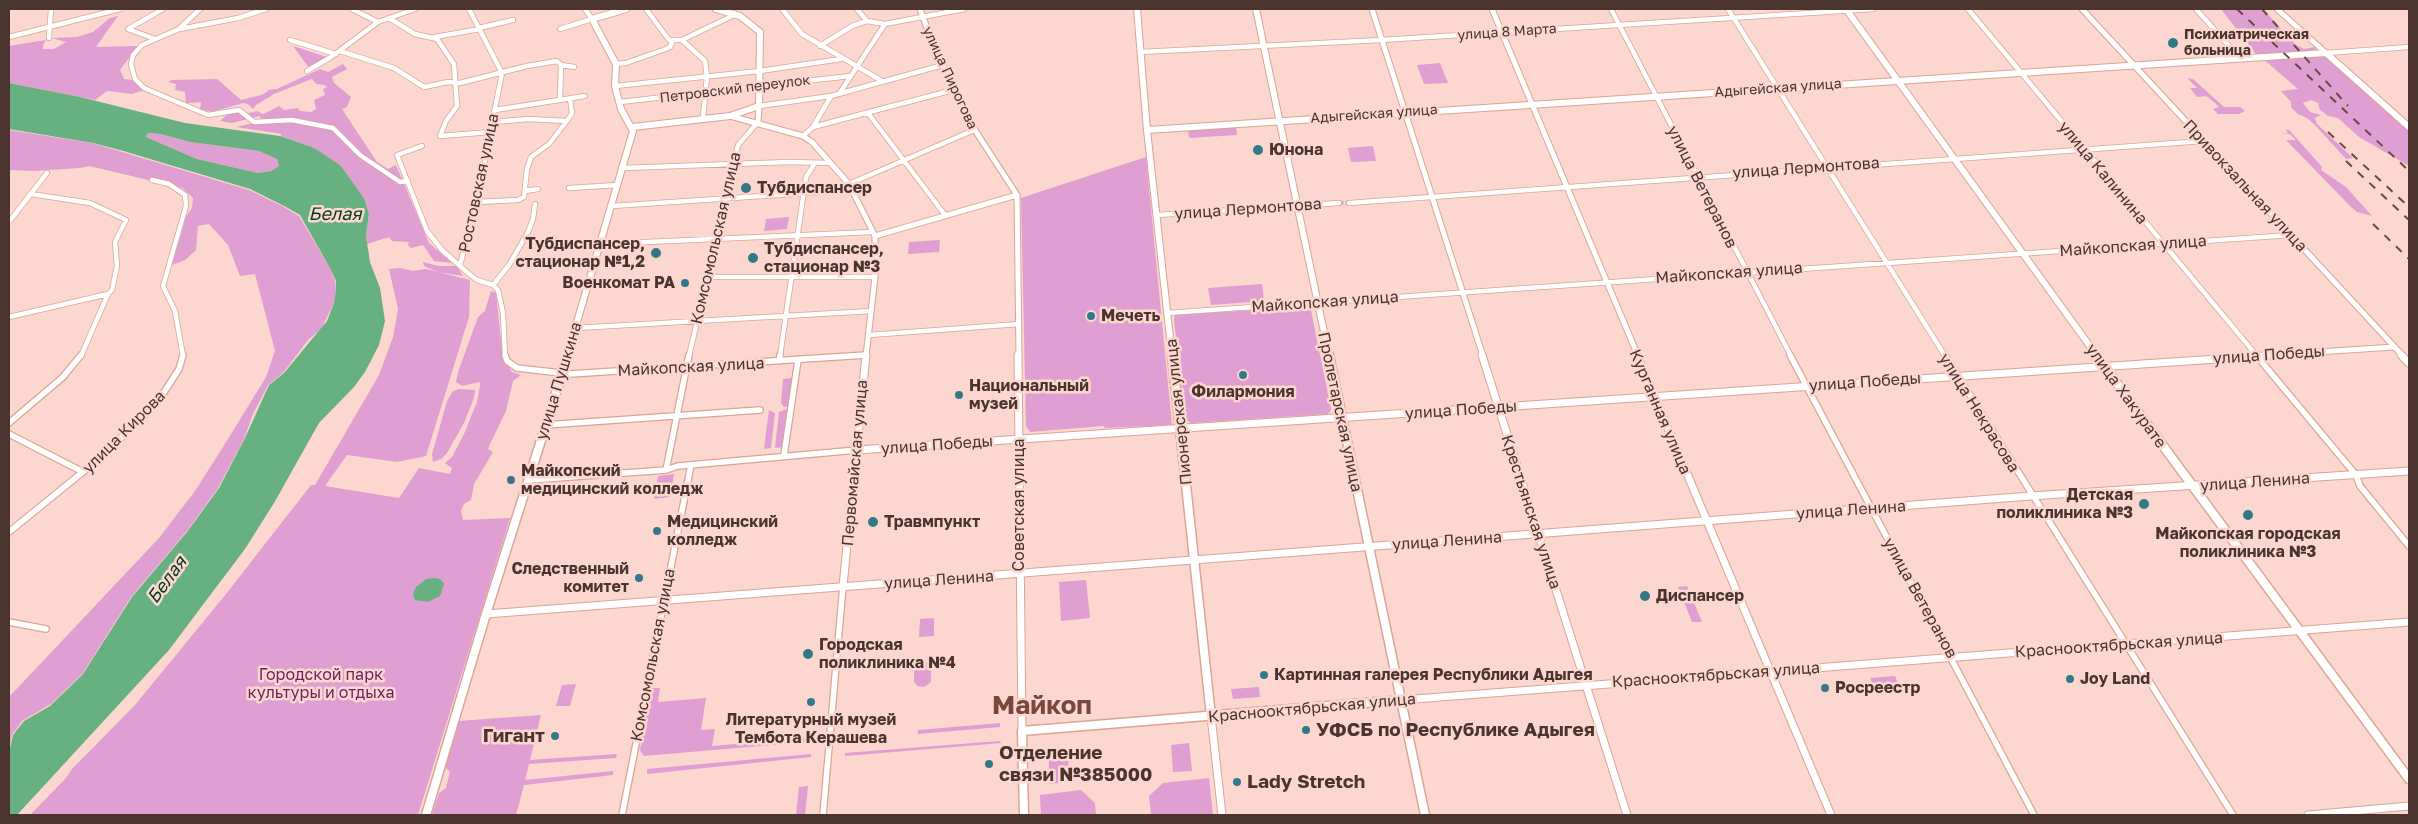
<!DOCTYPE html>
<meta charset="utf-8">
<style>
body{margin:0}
#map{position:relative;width:2418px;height:824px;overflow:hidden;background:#fbd7cf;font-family:"Golos Text",sans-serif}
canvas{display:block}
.frame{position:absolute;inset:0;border:10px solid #4b342e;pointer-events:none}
</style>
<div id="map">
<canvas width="2418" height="824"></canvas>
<div class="frame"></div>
</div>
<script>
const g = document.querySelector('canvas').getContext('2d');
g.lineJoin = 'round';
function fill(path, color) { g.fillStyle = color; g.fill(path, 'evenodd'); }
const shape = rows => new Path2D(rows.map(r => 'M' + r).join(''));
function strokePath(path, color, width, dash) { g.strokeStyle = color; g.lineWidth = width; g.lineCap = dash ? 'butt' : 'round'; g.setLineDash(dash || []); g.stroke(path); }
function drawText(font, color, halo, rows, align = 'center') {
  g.font = font + ' "Golos Text",sans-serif'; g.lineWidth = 5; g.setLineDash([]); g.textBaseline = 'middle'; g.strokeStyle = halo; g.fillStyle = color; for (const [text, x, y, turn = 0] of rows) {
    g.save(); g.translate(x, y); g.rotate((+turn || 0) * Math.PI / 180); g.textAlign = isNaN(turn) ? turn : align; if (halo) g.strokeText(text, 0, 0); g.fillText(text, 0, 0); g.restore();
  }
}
fill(shape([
 [2221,9,2263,9,2296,45,2304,49,2315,47,2316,49,2310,52,2256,54],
 [118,16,96,47,138,46,120,70,124,79,140,81,145,85,147,87,141,91,132,94,107,91,95,100,9,83,9,46,46,40,43,45,43,49,54,49,66,42,52,38,77,37,93,32,110,18],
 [293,46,327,57,331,56,309,68],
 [2321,56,2327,58,2341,70,2409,130,2409,166,2359,137,2338,118,2328,116,2320,110,2318,103,2311,100,2303,103,2310,112,2321,115,2315,118,2317,124,2353,158,2346,159,2315,125,2307,118,2298,114,2291,107,2291,102,2281,91,2298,89,2261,57],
 [1440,63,1448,83,1424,84,1417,65],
 [343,64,347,69,332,77,334,83,351,97,347,107,342,109,377,162,388,169,396,165,429,243,452,263,434,261,423,245,411,248,408,245,409,242,392,241,389,237,367,244,366,236,369,214,364,198,341,166,312,147,280,136,282,134,236,127,254,123,261,120,260,116,232,123,220,121,229,113,236,112,241,115,257,111,263,114,279,106,284,110,298,108,300,111,311,112,316,109,314,100,325,95,323,89,327,87,324,85,316,84,312,79,309,80,274,94,256,105,253,109,248,104,243,103,212,112,200,109,201,102,186,103,185,92,175,90,176,84,168,82,172,80,217,79,241,100,261,95,267,92,268,90,277,89,320,69,328,72],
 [2187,78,2193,79,2224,107,2240,107,2245,111,2239,114,2218,114,2213,109,2219,107,2215,103,2206,96,2197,97,2190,88,2197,88],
 [1236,127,1237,135,1189,138,1188,130],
 [2285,129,2290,131,2322,167,2321,170,2346,187,2372,216,2357,212,2351,207,2286,140,2296,140,2290,134,2281,133,2288,133],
 [9,130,92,143,119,151,249,190,284,207,299,216,331,270,335,281,336,290,334,303,321,329,308,340,283,373,268,385,253,414,244,439,218,488,187,531,131,597,83,673,51,704,22,721,12,735,9,751,9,697,159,538,195,491,228,439,266,377,275,351,255,274,240,276,228,245,209,224,198,226,196,250,185,260,172,265,186,217,192,208,193,198,182,188,89,166,80,168,34,171,9,170],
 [148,133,159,134,190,142,259,151,277,159,279,166,271,171,258,173,197,159,146,137],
 [1373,146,1376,161,1351,162,1348,148],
 [1146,157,1172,425,1105,428,1103,426,1030,432,1026,426,1021,198],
 [789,217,787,229,764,231,766,219],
 [940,240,939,252,908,254,909,242],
 [423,262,438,266,457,266,463,276,438,272,424,266],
 [400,268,413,271,426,269,470,280,469,317,426,456,397,462,347,455,325,486,399,498,419,468,450,474,452,468,445,463,452,457,464,434,477,402,480,386,480,382,462,386,456,382,458,372,478,317,485,311,491,291,496,293,503,358,512,372,521,375,513,381,506,411,490,444,488,449,493,452,474,484,471,500,464,504,461,511,463,520,510,518,418,815,30,815,66,778,72,769,135,705,226,594,311,485,315,485,379,375,393,337,398,309,389,269],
 [1262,284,1264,301,1211,305,1208,288],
 [1304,307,1311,310,1331,409,1330,412,1327,414,1192,423,1185,420,1174,319,1175,315],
 [793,378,789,406,784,407,781,403,783,379],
 [459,389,475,390,474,398,464,423,447,453,441,459,433,462,432,454,447,401,453,391],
 [789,408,783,447,775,448,779,412],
 [769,410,775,413,771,448,764,449],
 [674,474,670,497,654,499,658,476],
 [1086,580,1090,618,1061,621,1059,582],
 [1687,586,1702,622,1692,622,1678,587],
 [934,618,934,636,919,637,920,619],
 [927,662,931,666,931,682,924,687,917,686,914,681,914,666,917,663],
 [1895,676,1902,692,1877,694,1870,678],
 [576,684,570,706,556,706,562,685],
 [1259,687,1260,697,1233,699,1231,689],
 [652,688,660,688,658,702,706,698,701,730,715,729,712,746,806,738,806,742,644,756,640,750],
 [541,715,530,760,617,754,616,758,529,764,525,780,613,771,613,775,524,785,516,815,432,815,439,793,446,788,450,772,445,767,458,721],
 [1000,723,1000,727,918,734,918,730],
 [1000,741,1001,743,845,756,845,753],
 [1189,743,1192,771,1173,772,1171,745],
 [811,754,811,757,647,774,647,769],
 [1068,754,1069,782,1049,784,1049,756],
 [1209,778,1213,815,1151,815,1149,796,1163,783],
 [808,786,805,815,796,815,799,787],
 [1081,790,1095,803,1096,815,1041,815,1040,795]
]), '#df9fd2');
fill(shape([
 [9,83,80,97,185,123,280,136,312,147,322,153,341,166,364,198,369,214,366,236,370,262,380,288,385,321,379,345,365,372,354,387,319,423,274,503,245,549,205,602,169,650,17,815,9,815,9,753,13,735,24,721,50,706,83,674,132,597,187,532,219,488,245,438,269,385,284,373,327,321,334,303,336,290,336,281,331,270,300,215,286,207,250,189,120,150,93,143,9,129],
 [148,133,160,134,190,142,259,151,277,159,279,166,271,171,258,173,197,159,146,137],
 [435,578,440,579,444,584,440,596,428,602,415,600,413,594,416,587,426,579]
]), '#66b17f');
strokePath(shape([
 [1339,203,1349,203]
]), '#d8b6af', 4.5, [4.5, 2]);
const minorFar1 = shape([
 [200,9,179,29,142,45,133,55,131,64,135,79,144,88,208,115,239,110,254,122,292,120,333,128,360,155,400,182,408,181],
 [352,9,378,22],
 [646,9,669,40,682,40,705,61,707,77,703,117],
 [782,9,802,34,882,81],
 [857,9,867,21],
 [1611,9,1791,356],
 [1728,9,1945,356],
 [1968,9,2257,356],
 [2196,9,2239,57],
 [389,18,415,34,437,39,454,64,457,106,446,121,440,136,491,132],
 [867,21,885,24,964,9],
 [479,28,513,20],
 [180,29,238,18,266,9],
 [560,29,592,19,585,9],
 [9,37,120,9],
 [435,37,480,29],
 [49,38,51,9],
 [155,39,128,29,163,9],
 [290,40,336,54],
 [682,40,734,15],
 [820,46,852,26,867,21],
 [340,51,394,68,424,87,448,82,460,83,527,66,557,61,561,65,560,98],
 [1140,52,1381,40,1873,9],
 [2326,53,2409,47],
 [616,64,626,63,663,50,670,47,673,40],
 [561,65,574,67],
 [307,71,331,57,378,22,415,9],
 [615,86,760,71,841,59],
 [839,94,885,24],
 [620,102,850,76],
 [759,106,831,96,943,65],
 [495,110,585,96],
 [868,113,945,215],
 [493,122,529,119,566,121],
 [813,127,831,96],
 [803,136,813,127,953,90],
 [422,146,397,155,427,231,442,250,468,273,477,280,493,285,498,290,503,313,505,356],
 [623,168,789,162,830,163],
 [152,180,169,184,185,195,186,206,163,286,175,311,183,356],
 [849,184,974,130],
 [569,188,618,185],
 [525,191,538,189],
 [31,194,90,203,126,220,115,242,117,266,112,290,108,294,81,356],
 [477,202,518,200,524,197,527,169,531,157,549,144,569,118,572,113,570,99],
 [1349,203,2203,141],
 [612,206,853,190],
 [1157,215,1339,203],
 [9,222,47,173],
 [601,244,872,232],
 [460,265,476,205,502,73,469,9],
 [706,277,875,277],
 [493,285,509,265,528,232,533,219,535,204],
 [1167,313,2291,235],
 [9,317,108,294],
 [576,328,871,311],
 [869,335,1019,324],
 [689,356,738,145,758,122],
 [780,356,806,177,815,163],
 [849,356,866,355]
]);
const minor = shape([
 [505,355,507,361,517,368,570,374,866,355],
 [1790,355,2034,815],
 [1945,355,2233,815],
 [2256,355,2356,475,2360,486,2409,546],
 [779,361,780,355],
 [9,423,63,377,81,355],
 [545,425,760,410],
 [9,434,83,472],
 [784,455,798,360],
 [666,470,689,355],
 [529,480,666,470,678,466,857,450],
 [9,532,100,458,157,403,179,369,183,355],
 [9,622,46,629],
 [622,815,691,465],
 [823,815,843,586]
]);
const tertiaryFar1 = shape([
 [920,9,934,47,969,121,1017,195,1019,356],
 [1372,9,1483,356],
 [1492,9,1638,356],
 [2082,9,2403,356],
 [2277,9,2326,53],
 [730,116,803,136,812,142,849,184,875,236,875,277,866,356],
 [758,122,759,106],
 [875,236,1017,195],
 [2258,356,2394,347]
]);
const tertiary = shape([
 [1018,355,1022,731],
 [1482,355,1627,815],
 [1637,355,1831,815],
 [2401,355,2409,363],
 [857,450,2277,355],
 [843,586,866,355],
 [486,614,2031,496,2409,471],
 [1402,700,2409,622],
 [1211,716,1222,815],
 [2308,815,2409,806]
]);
const secondaryFar1 = shape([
 [1137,9,1147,130,1172,356],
 [1256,9,1329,356],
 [633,127,730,116,759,106,760,32,740,16,716,9],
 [1147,130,2326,53,2409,127],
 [567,356,633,131,621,109,615,86,616,64,592,19,626,9]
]);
const secondary = shape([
 [1172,355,1211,716],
 [1329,355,1425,815],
 [426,815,486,614,568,355],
 [1024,815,1022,731,1402,700]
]);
const primaryFar1 = shape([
 [1846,9,2097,356]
]);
const primary = shape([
 [2096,355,2409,779]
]);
strokePath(minorFar1, '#dba496', 6);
strokePath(minor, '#dba496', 8);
strokePath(tertiaryFar1, '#dba496', 7);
strokePath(tertiary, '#dba496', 9);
strokePath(secondaryFar1, '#dba496', 8);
strokePath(secondary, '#dba496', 11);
strokePath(primaryFar1, '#dba496', 8);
strokePath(primary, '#dba496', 11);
strokePath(minorFar1, '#fff', 4.5);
strokePath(minor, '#fff', 5.5);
strokePath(tertiaryFar1, '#fff', 5);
strokePath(tertiary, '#fff', 7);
strokePath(secondaryFar1, '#fff', 6);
strokePath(secondary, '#fff', 8);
strokePath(primaryFar1, '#fff', 6);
strokePath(primary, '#fff', 8);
strokePath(shape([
 [2237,9,2409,171],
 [2262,9,2348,106],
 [2328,132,2409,207],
 [2346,161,2409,220],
 [2373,224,2409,259]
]), '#634b44', 2, [8, 8]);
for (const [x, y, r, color] of [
 [2173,43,6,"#337886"],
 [1258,150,6,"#337886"],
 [746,188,6,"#337886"],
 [656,253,6,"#337886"],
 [753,258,6,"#337886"],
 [685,283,5,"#337886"],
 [1091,316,5,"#337886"],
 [1243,375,5,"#337886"],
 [959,395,5,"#337886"],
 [511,480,5,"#337886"],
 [2144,504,6,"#337886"],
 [2248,515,6,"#337886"],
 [873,522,6,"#337886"],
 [657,531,5,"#337886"],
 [639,578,5,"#337886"],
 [1645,596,6,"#337886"],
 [808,654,6,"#337886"],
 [1264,675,5,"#337886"],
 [2070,679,5,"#337886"],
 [1825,688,5,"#337886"],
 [811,702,5,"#337886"],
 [1306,730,5,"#337886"],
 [555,736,5,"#337886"],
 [989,764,5,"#337886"],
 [1237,782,5,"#337886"]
]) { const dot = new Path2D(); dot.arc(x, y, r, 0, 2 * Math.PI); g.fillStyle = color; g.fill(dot); strokePath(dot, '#fbd7cf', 2); }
drawText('14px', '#4b342e', '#fbd7cf', [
 ["улица 8 Марта",1507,32,-4],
 ["улица Пирогова",950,78,65],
 ["Адыгейская улица",1778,88,-4],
 ["Петровский переулок",735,89,-7],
 ["Адыгейская улица",1374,114,-4]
]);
drawText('bold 14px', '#4b342e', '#fbd7cf', [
 ["Психиатрическая",2184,35],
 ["больница",2184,51]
], 'left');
drawText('bold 16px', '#4b342e', '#fbd7cf', [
 ["Юнона",1269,150],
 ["Тубдиспансер",757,188],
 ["Тубдиспансер,",645,244,"right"],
 ["стационар №1,2",645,262,"right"],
 ["Тубдиспансер,",764,249],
 ["стационар №3",764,267],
 ["Военкомат РА",675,283,"right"],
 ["Мечеть",1101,316],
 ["Национальный",969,386],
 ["музей",969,404],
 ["Филармония",1243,392,"center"],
 ["Майкопский",521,471],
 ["медицинский колледж",521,489],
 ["Детская",2133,495,"right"],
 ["поликлиника №3",2133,513,"right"],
 ["Медицинский",667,522],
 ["колледж",667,540],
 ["Травмпункт",884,522],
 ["Майкопская городская",2248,534,"center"],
 ["поликлиника №3",2248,552,"center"],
 ["Следственный",629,569,"right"],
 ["комитет",629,587,"right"],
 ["Диспансер",1656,596],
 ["Городская",819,645],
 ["поликлиника №4",819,663],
 ["Картинная галерея Республики Адыгея",1274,675],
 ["Joy Land",2080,679],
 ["Росреестр",1835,688],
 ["Литературный музей",811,720,"center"],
 ["Тембота Керашева",811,738,"center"]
], 'left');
drawText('16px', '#4b342e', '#fbd7cf', [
 ["улица Лермонтова",1806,168,-4],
 ["улица Калинина",2103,173,50],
 ["Ростовская улица",479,183,-78],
 ["Привокзальная улица",2245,186,47],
 ["улица Ветеранов",1702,187,63],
 ["улица Лермонтова",1248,209,-4],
 ["Комсомольская улица",716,238,-77],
 ["Майкопская улица",2133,246,-4],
 ["Майкопская улица",1729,273,-4],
 ["Майкопская улица",1325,302,-4],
 ["улица Победы",2269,355,-4],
 ["Майкопская улица",691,367,-3],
 ["улица Пушкина",559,381,-73],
 ["улица Победы",1865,382,-4],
 ["улица Хакурате",2126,396,54],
 ["улица Победы",1461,410,-4],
 ["Пионерская улица",1179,412,-96],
 ["Пролетарская улица",1340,412,78],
 ["Курганная улица",1660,412,67],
 ["улица Некрасова",1979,413,58],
 ["улица Кирова",124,432,-45],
 ["улица Победы",937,445,-4],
 ["Первомайская улица",855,463,-85],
 ["улица Ленина",2255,482,-4],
 ["Советская улица",1019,505,-90],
 ["улица Ленина",1851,510,-4],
 ["Крестьянская улица",1531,512,72],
 ["улица Ленина",1447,541,-4],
 ["улица Ленина",939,580,-4],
 ["улица Ветеранов",1920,598,61],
 ["Краснооктябрьская улица",2119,645,-4],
 ["Комсомольская улица",653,655,-79],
 ["Краснооктябрьская улица",1716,675,-4],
 ["Краснооктябрьская улица",1312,708,-5]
]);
drawText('16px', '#6b1e61', '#fbd7cf', [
 ["Городской парк",321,675],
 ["культуры и отдыха",321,693]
]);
drawText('italic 18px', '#003d1d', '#fbd7cf', [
 ["Белая",335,214],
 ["Белая",167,580,-54]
]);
drawText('bold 19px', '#4b342e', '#fbd7cf', [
 ["УФСБ по Республике Адыгея",1316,730],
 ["Гигант",545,736,"right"],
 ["Отделение",999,753],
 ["связи №385000",999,775],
 ["Lady Stretch",1247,782]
], 'left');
drawText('bold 26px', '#78483d', '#fbd7cf', [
 ["Майкоп",1042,706]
]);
</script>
